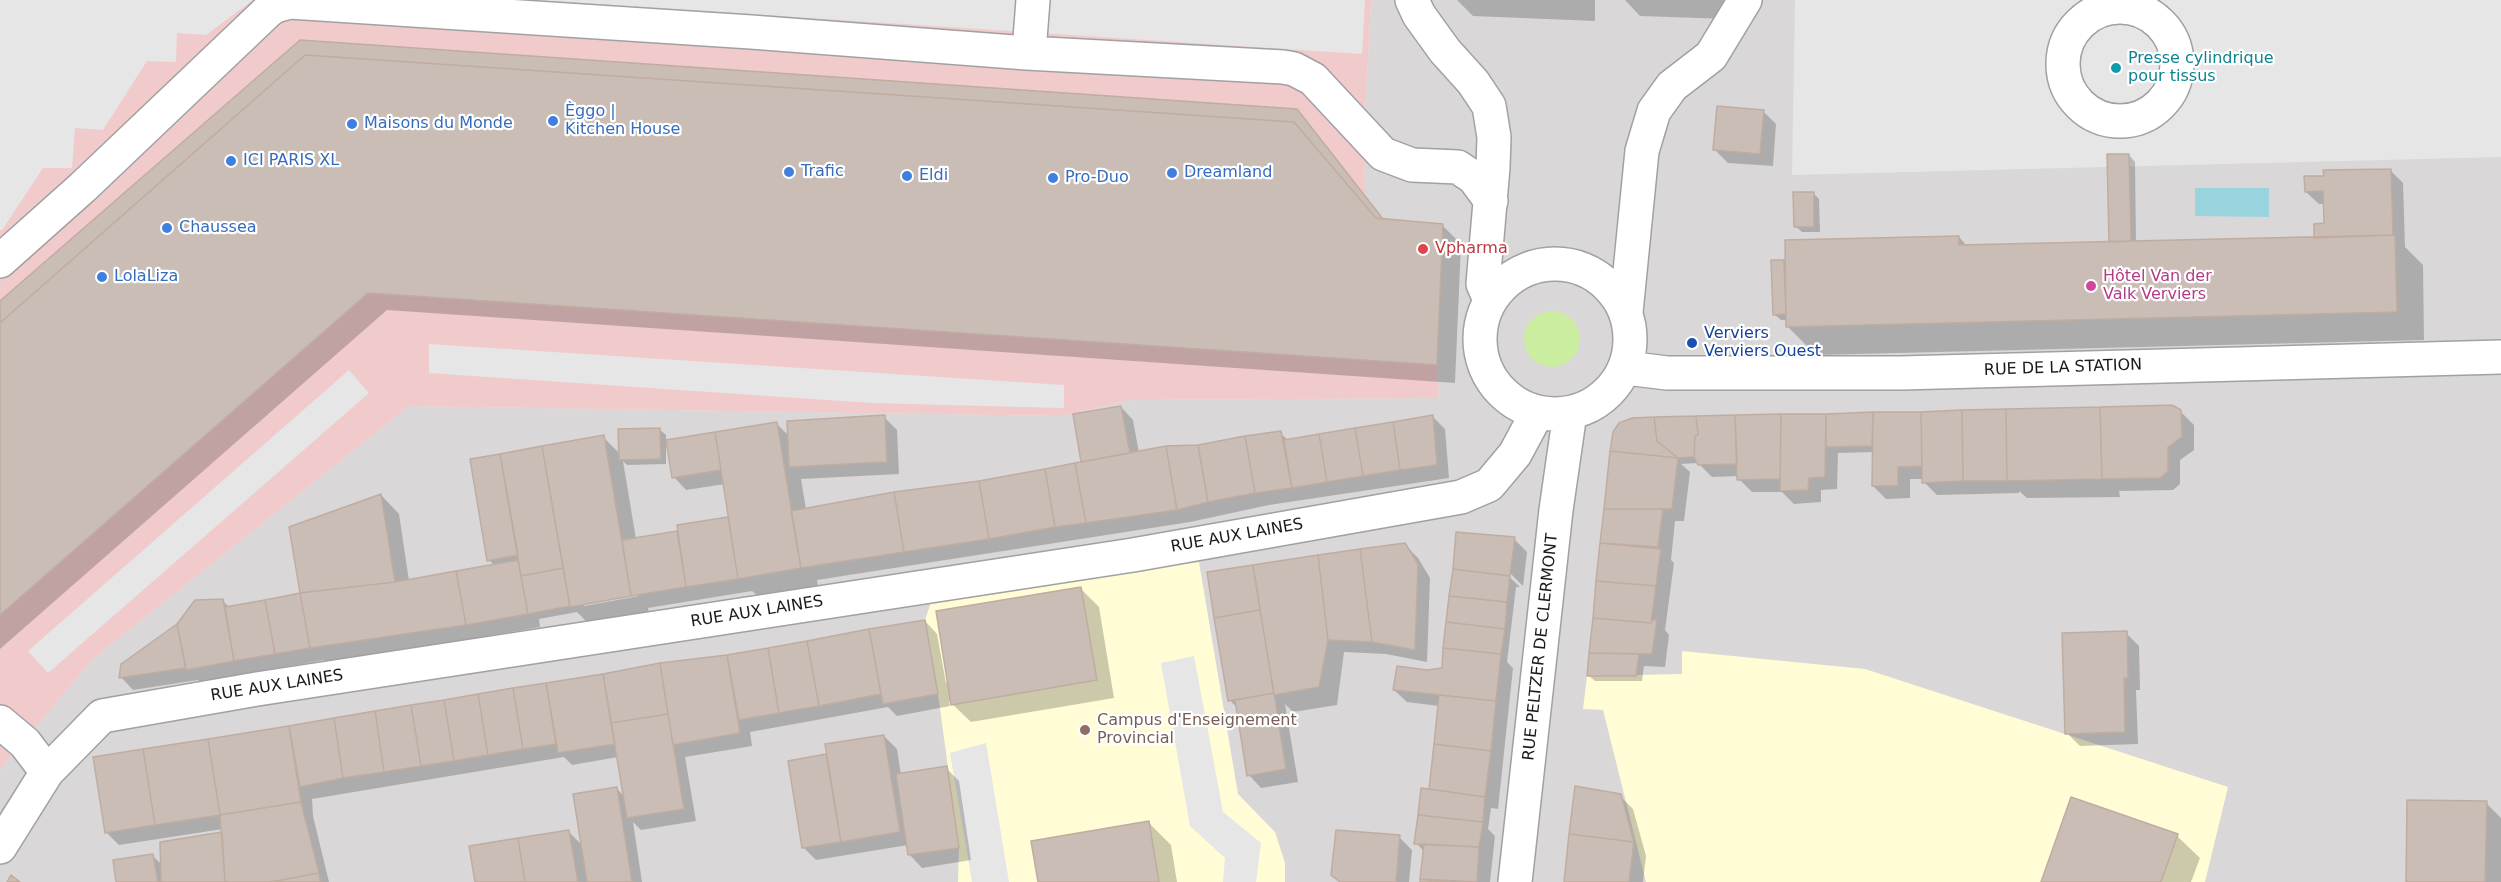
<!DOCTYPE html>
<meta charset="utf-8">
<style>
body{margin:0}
canvas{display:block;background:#ede7de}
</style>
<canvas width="2501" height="882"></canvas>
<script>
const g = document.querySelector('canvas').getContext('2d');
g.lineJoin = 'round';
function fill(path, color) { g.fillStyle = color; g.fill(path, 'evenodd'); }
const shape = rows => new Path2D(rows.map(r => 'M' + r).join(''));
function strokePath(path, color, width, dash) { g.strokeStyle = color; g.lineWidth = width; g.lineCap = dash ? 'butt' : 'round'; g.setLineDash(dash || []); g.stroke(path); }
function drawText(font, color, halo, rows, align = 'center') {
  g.font = font + ' "DejaVu Sans",sans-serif'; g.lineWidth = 4.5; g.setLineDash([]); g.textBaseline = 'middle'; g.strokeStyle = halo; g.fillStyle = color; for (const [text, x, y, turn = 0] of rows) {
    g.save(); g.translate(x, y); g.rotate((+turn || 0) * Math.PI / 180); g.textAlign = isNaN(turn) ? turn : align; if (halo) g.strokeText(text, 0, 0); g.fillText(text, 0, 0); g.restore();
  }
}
fill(shape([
 [1371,0,2501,0,2501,882,0,882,0,770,94,658,409,406,1062,416,1130,400,1439,398,1437,365,1383,219,1365,197,1364,135]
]), '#d9d7d7');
fill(shape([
 [0,0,1371,0,1364,135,1365,196,1383,219,1443,224,1437,365,1439,398,1130,400,1062,416,409,406,94,658,0,770]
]), '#f1cbcc');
fill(shape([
 [1199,562,1238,794,1275,832,1285,863,1285,882,958,882,959,848,938,694,925,620,931,602],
 [1682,651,1865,669,2228,787,2205,882,1646,882,1603,710,1583,709,1587,676,1682,674]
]), '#fffcd6');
fill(shape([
 '1524 339a28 28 0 1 1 56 0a28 28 0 1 1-56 0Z'
]), '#cbed9f');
fill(shape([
 [0,0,253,0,206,35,177,33,176,62,147,61,103,130,75,128,72,168,43,168,2,230,0,230],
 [535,0,1365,0,1362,54],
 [1795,0,2501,0,2501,157,1792,175],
 [429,344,1064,385,1064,408,872,403,429,373],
 [349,370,369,393,48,673,28,651],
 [1194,656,1223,812,1261,843,1256,882,1223,882,1225,858,1190,826,1161,663],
 [986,743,1009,882,972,882,950,753]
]), '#e6e6e6');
fill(shape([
 [2195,188,2269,188,2269,217,2195,216]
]), '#9ad5df');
fill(shape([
 [1457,0,1595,0,1595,21,1473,16],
 [1625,0,1729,0,1728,19,1640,16],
 [1763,111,1776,124,1773,166,1728,163,1715,150],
 [1303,117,1384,220,1442,225,1461,244,1455,383,387,310,0,649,0,303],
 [2129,155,2135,162,2136,243,2316,238,2325,225,2325,204,2319,204,2306,192,2390,170,2403,183,2405,247,2423,265,2424,340,1816,355,1788,327,1788,320,1781,320,1774,314,1784,262,1787,265,1959,237,1968,247,2110,243],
 [1813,193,1819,199,1820,232,1802,232,1795,226],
 [1121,407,1133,420,1139,453,1198,447,1280,433,1288,440,1432,416,1445,429,1449,478,1269,505,1190,522,817,580,818,586,758,596,752,591,648,608,649,614,590,625,577,612,539,619,540,627,482,637,483,643,330,665,324,660,200,682,198,680,133,690,121,677,223,601,229,607,302,595,381,495,399,514,409,581,495,566,489,560,542,448,544,450,603,437,620,454,659,429,666,435,666,464,627,465,623,461,636,539,679,532,678,526,730,518,725,484,686,490,674,477,777,424,789,436,884,417,897,430,899,474,801,479,806,509,979,483,1083,463],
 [638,593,639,596,584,606,584,603],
 [2181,412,2194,425,2194,450,2180,460,2180,484,2173,490,2119,491,2120,497,2027,498,2019,491,2019,493,1937,495,1924,482,1924,479,1910,479,1910,498,1886,499,1873,486,1874,452,1838,453,1837,489,1821,490,1821,502,1794,504,1782,492,1752,492,1739,479,1739,476,1712,477,1698,463,1681,464,1690,472,1684,521,1675,521,1671,560,1674,563,1665,630,1669,635,1665,667,1644,666,1642,681,1595,681,1588,675,1612,451,1632,419,1873,414],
 [1514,539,1527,552,1523,586,1506,569,1504,572,1520,587,1516,587,1507,662,1513,668,1498,809,1491,808,1488,829,1495,836,1490,882,1422,882,1425,852,1416,843,1434,792,1431,789,1439,706,1407,702,1394,690,1427,671,1443,670],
 [1405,545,1418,558,1430,578,1427,662,1386,654,1344,652,1337,705,1293,712,1285,704,1298,782,1261,788,1249,775,1237,708,1230,700,1209,573],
 [1081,589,1099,607,1114,698,971,722,949,701,950,706,897,716,888,707,750,732,752,746,685,757,696,821,641,830,633,822,642,882,477,882,568,831,583,846,617,789,625,797,618,757,572,765,564,757,312,799,313,816,329,882,117,882,153,856,162,865,224,834,223,829,119,845,106,832,95,758,660,664,727,656,925,621,937,634,946,683,949,682],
 [2126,633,2139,646,2140,690,2136,690,2138,744,2080,746,2067,733],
 [884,736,897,749,901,775,946,768,959,781,971,860,922,868,910,855,908,845,816,860,803,847,790,762,828,756],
 [1620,796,1633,809,1646,856,1643,882,1565,882],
 [2486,803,2501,818,2501,882,2407,882],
 [1148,822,1171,845,1177,882,1040,882],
 [2177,836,2200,858,2191,882,2042,882],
 [1399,837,1412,850,1409,882,1341,882]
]), '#0003');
const building = shape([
 [300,40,1297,109,1383,219,1376,218,1294,122,305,55,0,323,0,301,300,40],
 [305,55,1294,122,1376,218,1443,224,1437,365,368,293,0,615,0,323,305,55],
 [1717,106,1764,110,1760,154,1713,150,1717,106],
 [2107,154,2129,154,2131,241,2109,242,2107,154],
 [2391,169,2393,235,2314,238,2314,224,2324,223,2323,191,2305,192,2304,176,2324,176,2323,170,2391,169],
 [1793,192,1814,192,1814,227,1794,227,1793,192],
 [2395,235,2397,312,1786,327,1785,240,1959,236,1959,245,2395,235],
 [1771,260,1784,260,1786,314,1773,315,1771,260],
 [2172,405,2181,410,2182,437,2168,447,2168,471,2160,478,2102,479,2100,407,2172,405],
 [1121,406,1130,453,1081,462,1073,414,1121,406],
 [2100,407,2102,479,2007,481,2006,409,2100,407],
 [2006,409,2007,481,1963,481,1962,410,2006,409],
 [1962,410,1963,481,1922,483,1921,412,1962,410],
 [1873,412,1872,446,1826,447,1826,414,1873,412],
 [1873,412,1921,412,1922,466,1898,467,1898,486,1872,486,1873,412],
 [1781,414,1780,479,1737,480,1735,415,1781,414],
 [1781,414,1826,414,1825,477,1809,478,1808,490,1780,491,1781,414],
 [885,415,887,462,789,467,787,421,885,415],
 [1433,415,1437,465,1400,470,1393,422,1433,415],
 [1735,415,1737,464,1698,465,1694,457,1695,436,1698,435,1696,416,1735,415],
 [1696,416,1698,435,1695,436,1694,457,1678,458,1657,441,1654,417,1696,416],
 [1654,417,1657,441,1678,458,1610,451,1613,432,1619,423,1632,418,1654,417],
 [777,422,801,568,738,579,715,432,777,422],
 [1393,422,1400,470,1363,476,1355,428,1393,422],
 [660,428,661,459,619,460,618,429,660,428],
 [1355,428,1363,476,1327,482,1319,434,1355,428],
 [1281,431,1292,488,1255,493,1245,436,1281,431],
 [715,432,721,470,672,478,666,440,715,432],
 [1319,434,1327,482,1292,488,1284,440,1319,434],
 [604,435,631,596,570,607,542,446,604,435],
 [1245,436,1255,493,1208,502,1198,445,1245,436],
 [1198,445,1208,502,1177,510,1166,446,1198,445],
 [542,446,563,568,521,576,500,454,542,446],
 [1166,446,1177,510,1086,523,1075,463,1166,446],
 [1610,451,1678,458,1672,509,1604,509,1610,451],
 [500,454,518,555,487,561,470,459,500,454],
 [1075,463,1086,523,1055,527,1045,469,1075,463],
 [1045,469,1055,527,989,539,979,481,1045,469],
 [979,481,989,539,904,552,894,492,979,481],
 [894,492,904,552,801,568,791,511,894,492],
 [381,494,395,582,300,593,289,527,381,494],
 [1604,509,1663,509,1658,547,1600,543,1604,509],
 [728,517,738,579,686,587,677,525,728,517],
 [677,531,686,587,631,596,622,540,677,531],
 [1456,532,1515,537,1510,576,1453,569,1456,532],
 [1405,543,1418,564,1415,650,1372,642,1360,549,1405,543],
 [1600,543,1661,549,1656,586,1596,581,1600,543],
 [1360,549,1372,642,1328,640,1318,555,1360,549],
 [1318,555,1328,640,1319,687,1274,695,1253,565,1318,555],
 [518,560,528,614,466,625,456,571,518,560],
 [1253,565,1260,610,1214,618,1207,572,1253,565],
 [563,568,570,606,528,614,521,576,563,568],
 [1453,569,1510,576,1507,602,1449,596,1453,569],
 [456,571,466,625,310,648,300,593,395,582,456,571],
 [1596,581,1656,586,1651,623,1593,618,1596,581],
 [1081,587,1097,680,951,705,936,611,1081,587],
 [300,593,310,648,275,654,265,600,300,593],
 [1449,596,1507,602,1505,629,1446,622,1449,596],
 [223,599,234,661,186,670,177,624,195,600,223,599],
 [265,600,275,654,234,661,225,607,265,600],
 [1260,610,1274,693,1228,701,1214,618,1260,610],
 [1593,618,1651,623,1652,620,1657,620,1652,654,1589,653,1593,618],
 [925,620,938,694,883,704,869,629,925,620],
 [1446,622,1505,629,1501,654,1443,648,1446,622],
 [177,624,186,668,119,678,121,664,177,624],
 [869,629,881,694,819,706,807,641,869,629],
 [2127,631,2128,678,2124,678,2125,732,2065,734,2062,633,2127,631],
 [807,641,819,706,779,713,768,648,807,641],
 [768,648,779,713,739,720,727,655,768,648],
 [1443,648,1501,654,1496,701,1393,690,1397,666,1427,670,1442,668,1443,648],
 [1589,653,1639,654,1636,676,1587,676,1589,653],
 [727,655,740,733,673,745,660,663,727,655],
 [660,663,668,714,611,723,603,674,660,663],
 [603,674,615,744,558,753,546,683,603,674],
 [546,683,556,744,523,749,513,688,546,683],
 [513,688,523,749,488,755,478,694,513,688],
 [1274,693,1286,769,1247,776,1235,700,1274,693],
 [478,694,488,755,454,761,444,700,478,694],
 [1439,695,1496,701,1491,751,1434,744,1439,695],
 [444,700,454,761,421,766,411,705,444,700],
 [411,705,421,766,384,772,375,711,411,705],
 [375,711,384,772,343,778,334,718,375,711],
 [668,714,684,809,627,818,611,723,668,714],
 [334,718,343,778,300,787,289,726,334,718],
 [289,726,301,802,220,815,208,739,289,726],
 [884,735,900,832,841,842,825,744,884,735],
 [208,739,220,815,155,825,143,749,208,739],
 [1434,744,1491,751,1485,797,1429,789,1434,744],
 [143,749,155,825,105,833,93,757,143,749],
 [826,754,841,842,802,848,788,761,826,754],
 [947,766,959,848,908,855,896,774,947,766],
 [1575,786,1621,794,1634,842,1569,834,1575,786],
 [617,787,632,882,587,882,573,794,617,787],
 [1421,788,1485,797,1483,822,1418,815,1421,788],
 [2071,797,2178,834,2161,882,2041,882,2071,797],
 [2407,800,2487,801,2485,882,2406,882,2407,800],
 [301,802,319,873,270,882,225,882,220,815,301,802],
 [1418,815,1483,822,1479,847,1414,844,1418,815],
 [1149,821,1159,882,1038,882,1031,841,1149,821],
 [569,830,578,882,525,882,518,838,569,830],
 [1336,830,1400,835,1396,882,1340,882,1331,875,1336,830],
 [222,832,225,882,161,882,160,842,222,832],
 [1569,834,1634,842,1629,882,1564,882,1569,834],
 [518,838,525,882,475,882,469,846,518,838],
 [1424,844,1479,847,1477,882,1420,879,1424,844],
 [153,854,158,882,116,882,113,860,153,854],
 [319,873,320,882,270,882,319,873],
 [11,875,20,882,7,882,11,875],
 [1420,879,1449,882,1420,882,1420,879]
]);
fill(building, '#c9bdb5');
strokePath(building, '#c0aca0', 1.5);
const minor = shape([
 [1412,0,1419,15,1445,51,1473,82,1489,106,1494,137,1493,167,1483,284,1490,300],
 '2063 64a57 57 0 1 1 114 0a57 57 0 1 1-114 0Z',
 [1029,52,1033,0],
 [0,261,83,187,268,11,275,6,290,2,751,32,1027,53,1283,67,1294,69,1313,79,1383,154,1412,165,1458,167,1474,178,1491,201],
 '1480 339a75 75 0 1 1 150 0a75 75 0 1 1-150 0Z',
 [1626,312,1642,151,1654,111,1672,86,1711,56,1745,0],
 [1626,368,1667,373,1901,373,2501,357],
 [0,722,25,743,47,772],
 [0,847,47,772,102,716,257,689,1133,555,1461,497,1489,485,1515,454,1537,413],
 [1515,882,1556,510,1570,413]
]);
strokePath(minor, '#a1a1a1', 36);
strokePath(minor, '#fff', 33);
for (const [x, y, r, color] of [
 [2116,68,6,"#0f9aa8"],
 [553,121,6,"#3f7fe0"],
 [352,124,6,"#3f7fe0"],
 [231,161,6,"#3f7fe0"],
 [789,172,6,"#3f7fe0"],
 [1172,173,6,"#3f7fe0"],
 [907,176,6,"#3f7fe0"],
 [1053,178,6,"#3f7fe0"],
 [167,228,6,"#3f7fe0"],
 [1423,249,6,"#e0444e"],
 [102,277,6,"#3f7fe0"],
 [2091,286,6,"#d1479c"],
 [1692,343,6,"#1a4fb4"],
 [1085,730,6,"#8d6e63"]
]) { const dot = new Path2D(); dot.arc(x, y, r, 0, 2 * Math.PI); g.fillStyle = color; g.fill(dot); strokePath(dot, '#fff', 2); }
drawText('16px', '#0d838f', '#fff', [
 ["Presse cylindrique",2128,59],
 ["pour tissus",2128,77]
], 'left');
drawText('16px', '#366cbe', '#fff', [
 ["Èggo |",565,112],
 ["Kitchen House",565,130],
 ["Maisons du Monde",364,124],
 ["ICI PARIS XL",243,161],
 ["Trafic",801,172],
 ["Dreamland",1184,173],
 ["Eldi",919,176],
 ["Pro-Duo",1065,178],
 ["Chaussea",179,228],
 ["LolaLiza",114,277]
], 'left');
drawText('16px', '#be3a42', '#fff', [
 ["Vpharma",1435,249]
], 'left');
drawText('16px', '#b23c85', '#fff', [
 ["Hôtel Van der",2103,277],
 ["Valk Verviers",2103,295]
], 'left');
drawText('16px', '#164399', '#fff', [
 ["Verviers",1704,334],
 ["Verviers Ouest",1704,352]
], 'left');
drawText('16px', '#1a1a1a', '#fff', [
 ["RUE DE LA STATION",2063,368,-2],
 ["RUE AUX LAINES",1237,536,-10],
 ["RUE AUX LAINES",757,612,-9],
 ["RUE PELTZER DE CLERMONT",1541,647,-84],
 ["RUE AUX LAINES",277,686,-9]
]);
drawText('16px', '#785e54', '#fff', [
 ["Campus d'Enseignement",1097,721],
 ["Provincial",1097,739]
], 'left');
</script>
